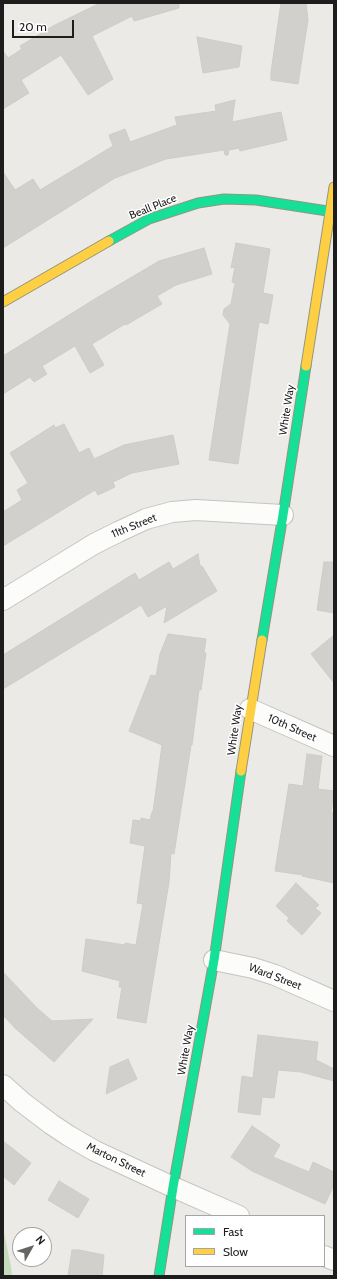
<!DOCTYPE html>
<style>
body{margin:0}
#map{position:relative;width:337px;height:1279px;overflow:hidden;background:#eceae6;font-family:Cabin,sans-serif}
canvas{display:block}
.frame{position:absolute;inset:0;border:4px solid #1d1d1d;pointer-events:none}
.legend{position:absolute;left:185px;top:1215px;width:140px;height:52px;box-sizing:border-box;background:#fff;border:1px solid #a5a5a5;margin:0;padding:5px 7px;list-style:none;font-size:12px;color:#1d1d1d}
.legend li{display:flex;align-items:center;gap:8px;height:20px}
.legend b{width:20px;border:1px solid #a5a5a5}
.north{position:absolute;left:12px;top:1227px;width:40px;height:40px;box-sizing:border-box;background:#fff;border:1px solid #a5a5a5;border-radius:50%;rotate:51deg;font-size:11px;font-weight:700;line-height:16px;text-align:center;color:#1d1d1d}
.north::after{content:'';display:block;margin:auto;width:14px;height:18px;background:#656563;clip-path:polygon(50% 0,100% 100%,50% 72%,0 100%)}
.scale{position:absolute;left:12px;top:20px;width:62px;height:18px;box-sizing:border-box;border:2px solid #1d1d1d;border-top:0;padding-left:5px;font-size:12px;line-height:14px;white-space:nowrap;color:#1d1d1d;-webkit-text-stroke:3px #fff;paint-order:stroke}
</style>
<div id="map">
<canvas width="337" height="1279"></canvas>
<div class="frame"></div>
<ul class="legend">
<li><b style="height:5px;background:#16e098"></b>Fast</li>
<li><b style="height:5px;background:#ffcf43"></b>Slow</li>
</ul>
<div class="north">N</div>
<div class="scale">20 m</div>
</div>
<script>
const g = document.querySelector('canvas').getContext('2d');
g.lineJoin = 'round';
function fill(path, color) { g.fillStyle = color; g.fill(path, 'evenodd'); }
const shape = rows => new Path2D(rows.map(r => 'M' + r).join(''));
function strokePath(path, color, width, dash) { g.strokeStyle = color; g.lineWidth = width; g.lineCap = dash ? 'butt' : 'round'; g.setLineDash(dash || []); g.stroke(path); }
function drawText(font, color, halo, rows, align = 'center') {
  g.font = font + ' Cabin,sans-serif'; g.lineWidth = 3; g.setLineDash([]); g.textBaseline = 'middle'; g.strokeStyle = halo; g.fillStyle = color; for (const [text, x, y, turn = 0] of rows) {
    g.save(); g.translate(x, y); g.rotate((+turn || 0) * Math.PI / 180); g.textAlign = isNaN(turn) ? turn : align; if (halo) g.strokeText(text, 0, 0); g.fillText(text, 0, 0); g.restore();
  }
}
fill(shape([
 [3,1228,11,1267,12,1276,3,1276]
]), '#c5dbbb');
const building = shape([
 [100,3,179,3,179,8,134,21,132,16,92,36,113,79,88,95,61,55,21,80,29,93,3,109,3,51,8,58,22,49,20,46,53,26,100,3],
 [281,3,306,3,308,20,298,84,271,80,271,72,281,3],
 [197,37,242,46,239,67,203,73,197,37],
 [235,100,232,122,281,112,287,140,240,151,239,148,229,150,228,155,225,155,224,150,166,159,115,178,3,248,3,172,15,190,33,179,40,190,113,146,109,135,125,129,130,142,177,125,175,117,216,111,215,105,235,100],
 [236,243,270,249,263,293,273,295,268,324,259,322,238,464,209,460,230,324,223,315,224,309,231,304,235,283,232,282,235,267,231,268,236,243],
 [204,248,212,274,176,285,157,296,162,304,126,325,125,324,92,344,104,365,90,373,75,346,42,366,47,374,34,382,30,377,3,394,3,356,98,297,159,261,204,248],
 [64,424,79,453,89,448,94,459,124,445,173,435,179,464,132,473,113,482,115,487,98,495,95,490,3,546,3,512,22,500,17,490,28,483,10,453,54,425,55,428,64,424],
 [198,554,200,566,202,566,217,591,164,623,167,606,148,617,141,605,3,689,3,655,135,573,139,580,169,562,173,569,198,554],
 [324,562,334,562,334,613,317,610,324,562],
 [168,634,206,639,204,653,206,653,201,690,199,690,192,745,191,745,174,854,171,853,169,882,146,1023,117,1018,122,987,119,987,120,981,82,971,86,939,125,945,125,943,136,945,143,904,137,903,145,846,130,843,133,820,141,821,141,818,150,820,152,812,153,812,162,745,129,731,151,675,156,676,160,654,168,634],
 [334,635,334,683,311,654,334,635],
 [307,754,322,756,318,789,334,791,331,813,334,813,334,883,302,876,303,875,275,871,289,784,303,786,307,754],
 [296,883,319,905,315,908,321,913,302,935,287,921,289,918,276,906,296,883],
 [3,972,37,1008,52,1021,93,1019,54,1062,16,1029,3,1015,3,972],
 [258,1035,318,1042,316,1060,334,1069,334,1081,301,1072,278,1070,274,1098,262,1097,260,1115,238,1112,242,1076,253,1078,258,1035],
 [128,1059,137,1079,106,1094,110,1067,128,1059],
 [252,1126,280,1145,273,1157,309,1172,313,1162,334,1172,334,1185,325,1204,252,1171,231,1157,252,1126],
 [3,1141,31,1163,14,1185,3,1176,3,1141],
 [59,1181,89,1199,78,1218,48,1200,59,1181],
 [72,1250,79,1250,104,1255,102,1276,68,1276,72,1250]
]);
fill(building, '#d2d0cd');
strokePath(building, '#cfcbc7', 1);
const street = shape([
 [3,600,94,544,118,532,146,519,172,512,196,510,283,515],
 [250,709,334,746],
 [214,960,253,968,275,975,334,1001],
 [3,1085,22,1102,51,1124,69,1136,95,1151,173,1187,239,1216],
 [324,1256,334,1260]
]);
const fast = shape([
 [109,241,149,219,198,203,224,199,256,200,334,212],
 [262,640,283,515,306,366],
 [159,1276,173,1187,214,960,241,771]
]);
const slow = shape([
 [3,302,109,241],
 [306,366,334,187],
 [241,771,262,640]
]);
strokePath(street, '#c4c4c2', 22);
strokePath(fast, '#93967e', 11);
strokePath(slow, '#93967e', 11);
strokePath(street, '#fcfcfb', 20);
strokePath(fast, '#16e098', 9);
strokePath(slow, '#ffcf43', 9);
drawText('11px', '#1d1d1d', '#fff', [
 ["Beall Place",153,207,-22],
 ["White Way",287,410,-81],
 ["11th Street",134,526,-22],
 ["10th Street",292,728,24],
 ["White Way",235,730,-82],
 ["Ward Street",275,977,21],
 ["White Way",186,1050,-80],
 ["Marton Street",116,1160,26]
]);
</script>
